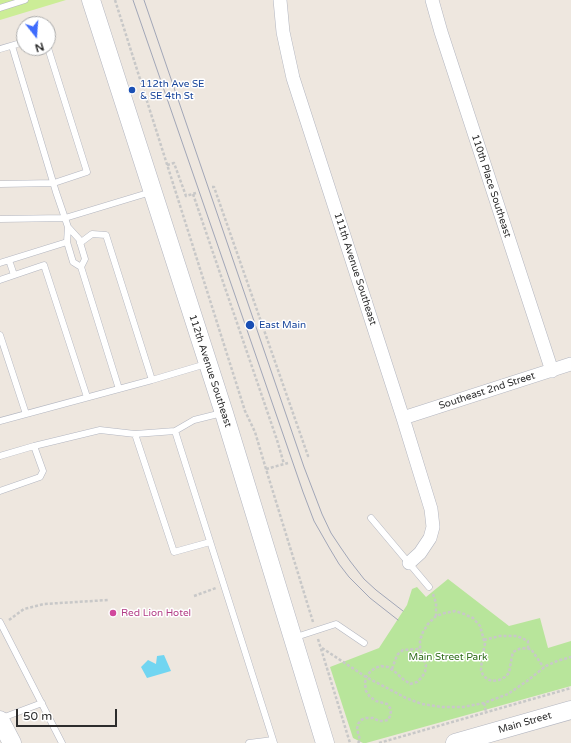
<!DOCTYPE html>
<style>
body{margin:0}
#map{position:relative;width:571px;height:743px;overflow:hidden;background:#eee7df;font-family:"Varela Round",sans-serif}
canvas{display:block}
.north{position:absolute;left:16px;top:16px;width:40px;height:40px;box-sizing:border-box;background:#fff;border:1px solid #ababab;border-radius:50%;rotate:163deg;font-size:11px;font-weight:700;line-height:16px;text-align:center;color:#2d2d2d}
.north::after{content:'';display:block;margin:auto;width:14px;height:18px;background:#3e6bfd;clip-path:polygon(50% 0,100% 100%,50% 72%,0 100%)}
.scale{position:absolute;left:16px;top:709px;width:101px;height:18px;box-sizing:border-box;border:2px solid #2d2d2d;border-top:0;padding-left:5px;font-size:12px;line-height:14px;white-space:nowrap;color:#2d2d2d;-webkit-text-stroke:3px #fff;paint-order:stroke}
</style>
<div id="map">
<canvas width="571" height="743"></canvas>
<div class="north">N</div>
<div class="scale">50 m</div>
</div>
<script>
const g = document.querySelector('canvas').getContext('2d');
g.lineJoin = 'round';
function fill(path, color) { g.fillStyle = color; g.fill(path, 'evenodd'); }
const shape = rows => new Path2D(rows.map(r => 'M' + r).join(''));
function strokePath(path, color, width, dash) { g.strokeStyle = color; g.lineWidth = width; g.lineCap = dash ? 'butt' : 'round'; g.setLineDash(dash || []); g.stroke(path); }
function drawText(font, color, halo, rows, align = 'center') {
  g.font = font + ' "Varela Round",sans-serif'; g.lineWidth = 3; g.setLineDash([]); g.textBaseline = 'middle'; g.strokeStyle = halo; g.fillStyle = color; for (const [text, x, y, turn = 0] of rows) {
    g.save(); g.translate(x, y); g.rotate((+turn || 0) * Math.PI / 180); g.textAlign = isNaN(turn) ? turn : align; if (halo) g.strokeText(text, 0, 0); g.fillText(text, 0, 0); g.restore();
  }
}
fill(shape([
 [448,579,509,626,540,618,548,648,571,641,571,686,366,743,363,743,353,738,330,667,379,648,407,605,412,589,417,587,426,597]
]), '#b8e59b');
fill(shape([
 [0,0,66,0,0,20]
]), '#cced97');
fill(shape([
 [164,655,171,671,147,678,141,667,148,660,156,664,157,656]
]), '#71d5f1');
const lane = shape([
 [0,8,25,0],
 [12,46,56,192,68,227,79,239,85,259,81,267,119,389],
 [0,49,24,42],
 [0,184,54,183,87,172,48,48],
 [0,219,65,218,151,192],
 [68,227,67,242,73,262,81,267],
 [80,243,92,234,106,235,152,380],
 [9,260,14,275],
 [0,263,67,242],
 [0,280,44,265,87,397],
 [0,335,26,414],
 [0,421,152,380,206,364],
 [175,431,194,420,222,413],
 [135,434,174,552,210,542],
 [0,456,34,446,100,430,135,434,175,431,274,743],
 [0,491,40,477,43,471,34,446],
 [371,518,429,587],
 [0,622,62,743],
 [293,638,336,624,364,643],
 [2,718,42,703],
 [249,743,273,740]
]);
const street = shape([
 [280,0,283,32,293,78,403,418,431,509,433,527,430,538,420,553,409,563],
 [432,0,441,32,552,371],
 [403,418,571,364]
]);
const secondary = shape([
 [91,0,224,413,325,743],
 [0,720,12,743],
 [455,743,571,710]
]);
strokePath(lane, '#b3b6c0', 7);
strokePath(street, '#b3b6c0', 14);
strokePath(secondary, '#b3b6c0', 19);
strokePath(shape([
 [115,0,245,411,255,432,266,469,313,622],
 [167,165,174,163,186,196,196,193],
 [212,187,214,187,308,456,306,457],
 [193,194,277,440,284,464],
 [266,469,288,463],
 [433,594,436,603,436,616],
 [194,596,216,588],
 [9,620,24,609,44,604,108,600],
 [318,639,350,743],
 [484,640,500,636,517,636,528,641,528,649],
 [322,648,366,677,406,698,422,704,442,707,463,707,484,703,508,694,527,681,546,666,557,661,571,657],
 [392,669,397,655,403,650,420,649],
 [484,703,486,712],
 [358,743,360,740,357,729,358,724,361,720,366,718,373,718,379,721,383,721,388,720,390,716,391,711,390,708,387,704,376,701,370,697,366,691,365,683,366,677,370,672,375,668,381,666,388,667,394,671,403,679,410,684,417,682,422,677,425,672,426,665,420,649,420,640,423,632,428,624,436,616,445,613,455,611,464,614,473,618,480,626,485,644,482,658,481,670,483,675,487,679,492,681,499,680,505,677,509,673,512,656,513,652,521,648,531,649,544,668],
 [379,743,571,688]
]), '#c8c8c8', 2.5, [3, 2]);
strokePath(lane, '#fff', 6);
strokePath(street, '#fff', 13);
strokePath(secondary, '#fff', 18);
strokePath(shape([
 [133,0,303,492,314,521,330,549,339,564,349,577,370,598,398,620],
 [144,0,304,467,322,514,331,533,341,548,350,561,364,579,376,590,403,611]
]), '#a1a6b7', 1);
for (const [x, y, r, color] of [
 [132,90,4,"#1a4fb4"],
 [250,325,5,"#1a4fb4"],
 [113,613,4,"#d1479c"]
]) { const dot = new Path2D(); dot.arc(x, y, r, 0, 2 * Math.PI); g.fillStyle = color; g.fill(dot); strokePath(dot, '#fff', 1.5); }
drawText('10px', '#164399', '#fff', [
 ["112th Ave SE",140,84],
 ["& SE 4th St",140,96],
 ["East Main",259,325]
], 'left');
drawText('10px', '#2d2d2d', '#fff', [
 ["110th Place Southeast",491,186,72],
 ["111th Avenue Southeast",355,269,72],
 ["112th Avenue Southeast",210,371,72],
 ["Southeast 2nd Street",487,391,-18],
 ["Main Street",525,723,-16]
]);
drawText('10px', '#b23c85', '#fff', [
 ["Red Lion Hotel",121,613]
], 'left');
drawText('10px', '#2f6d1a', '#fff', [
 ["Main Street Park",448,657]
]);
</script>
